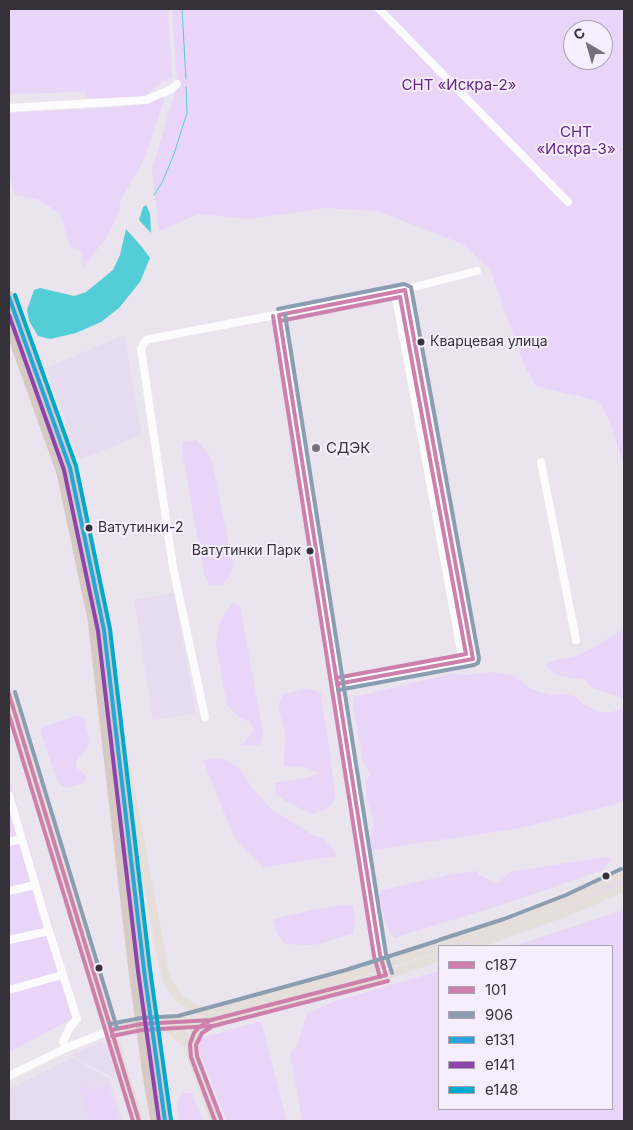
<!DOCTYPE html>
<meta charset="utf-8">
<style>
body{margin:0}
#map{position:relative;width:633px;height:1130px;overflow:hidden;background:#eae4ef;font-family:Inter,sans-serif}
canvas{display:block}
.frame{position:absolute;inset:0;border:10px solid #363239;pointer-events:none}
.legend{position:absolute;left:438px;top:945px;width:175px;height:165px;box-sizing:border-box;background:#f7eefd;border:1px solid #aaa3af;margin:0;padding:6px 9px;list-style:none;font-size:15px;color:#363239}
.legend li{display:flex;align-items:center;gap:10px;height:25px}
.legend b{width:25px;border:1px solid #aaa3af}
.north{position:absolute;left:563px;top:20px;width:50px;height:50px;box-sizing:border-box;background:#f7eefd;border:1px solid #aaa3af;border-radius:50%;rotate:322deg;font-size:14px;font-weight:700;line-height:20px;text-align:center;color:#363239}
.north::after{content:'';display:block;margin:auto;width:18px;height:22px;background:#757079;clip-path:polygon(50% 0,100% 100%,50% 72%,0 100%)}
</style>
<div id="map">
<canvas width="633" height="1130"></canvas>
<div class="frame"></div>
<ul class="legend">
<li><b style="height:6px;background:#cd80ac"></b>с187</li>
<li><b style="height:6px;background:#cd80ac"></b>101</li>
<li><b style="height:6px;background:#8a9eb0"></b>906</li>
<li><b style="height:6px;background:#28a6da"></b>е131</li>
<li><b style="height:6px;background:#8e44ad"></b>е141</li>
<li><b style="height:6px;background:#00a9ce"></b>е148</li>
</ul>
<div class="north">С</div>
</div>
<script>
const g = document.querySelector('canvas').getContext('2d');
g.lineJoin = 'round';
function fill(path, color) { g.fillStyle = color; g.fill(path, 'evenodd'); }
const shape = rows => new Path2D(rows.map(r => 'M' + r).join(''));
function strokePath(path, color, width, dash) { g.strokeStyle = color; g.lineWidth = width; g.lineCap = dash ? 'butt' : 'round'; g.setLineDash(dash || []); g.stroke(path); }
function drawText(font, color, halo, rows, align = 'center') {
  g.font = font + ' Inter,sans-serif'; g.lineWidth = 4; g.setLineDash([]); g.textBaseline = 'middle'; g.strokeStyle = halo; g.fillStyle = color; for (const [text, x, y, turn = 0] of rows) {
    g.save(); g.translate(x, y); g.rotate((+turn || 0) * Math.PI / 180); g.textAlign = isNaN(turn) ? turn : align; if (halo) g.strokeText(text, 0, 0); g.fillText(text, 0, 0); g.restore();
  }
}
fill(shape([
 [124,335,142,435,79,460,46,368],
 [174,593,196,713,153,720,134,600],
 [100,1042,109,1046,119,1081,71,1055],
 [72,1057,110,1079,123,1121,9,1121,9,1089]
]), '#e7dcef');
fill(shape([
 [9,9,168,9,172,78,163,81,149,93,135,98,86,98,84,92,9,94],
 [172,9,624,9,624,465,609,420,599,401,536,386,523,363,491,271,463,244,377,211,325,208,249,219,199,214,159,231,152,170,177,85],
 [573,30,603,30,603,60,573,60],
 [164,95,163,103,146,155,138,171,120,201,120,209,116,219,107,237,83,267,82,250,70,247,60,213,39,200,15,195,9,174,9,113,119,107,144,103],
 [197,440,211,458,233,565,229,577,222,585,210,585,204,575,182,451,183,442],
 [232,603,240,606,263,733,260,745,241,746,254,729,249,721,244,720,236,714,227,705,216,643,219,624],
 [620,631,624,631,624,701,621,697,592,688,585,679,572,678,556,675,545,665,556,660,576,656,593,648],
 [491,672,515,676,531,689,552,695,563,694,574,696,583,704,599,712,612,712,624,707,624,802,521,828,367,851,374,822,366,796,366,782,370,774,363,762,353,707,354,697,450,674,470,675],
 [309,688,321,693,333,776,335,799,327,809,312,814,285,801,276,794,275,783,309,777,320,773,305,767,284,766,285,732,278,706,283,694],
 [78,715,85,719,89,741,87,748,77,759,76,767,87,777,83,783,69,788,62,786,57,780,40,730,43,727],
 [222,758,239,768,250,785,270,808,313,835,322,838,330,845,337,856,264,867,234,837,203,760],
 [9,778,79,1015,9,1052],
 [605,857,612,858,603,870,507,903,394,938,386,924,379,896,382,890,453,874,477,871,478,874,497,884,510,872],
 [624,878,624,882,571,907,462,946,450,946],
 [352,904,355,919,353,934,314,945,285,944,277,934,273,919,317,909],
 [624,910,624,1121,302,1121,290,1053,297,1046,307,1013,336,1001,439,971,439,1109,612,1109,612,946,514,946],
 [261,1021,287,1121,227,1121,195,1040],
 [108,1084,119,1121,89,1121,79,1086,94,1090],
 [184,1093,192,1093,203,1121,180,1121,177,1105,179,1098]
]), '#e9d5f8');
fill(shape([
 [146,205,150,213,151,233,139,220,143,207],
 [126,229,142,247,150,258,140,282,119,308,101,322,76,333,50,339,38,336,29,321,27,310,34,290,40,288,74,296,86,292,113,270,120,255]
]), '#54cdd6');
strokePath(shape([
 [182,9,186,79],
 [154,195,162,183,174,154,187,113,186,87]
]), '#54cdd6', 1);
strokePath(shape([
 [379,9,568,202],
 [9,108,146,100,172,89,177,84],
 [395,292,463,661],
 [279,315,380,955,386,975],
 [541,462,576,640],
 [337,684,473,659,405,290],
 [205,717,173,567,142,355,141,349,144,343,148,339,155,338,395,292,477,271],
 [9,795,49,931,77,1019,70,1027,63,1042,66,1048],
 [9,842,21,839],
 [9,891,35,885],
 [9,940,49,931],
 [9,990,62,975],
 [9,1076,66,1048,111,1030]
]), '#fcfbfd', 8);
strokePath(shape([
 [9,694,139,1121],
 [122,747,164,969,168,982,180,999,188,1005,202,1011,216,1012],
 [441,946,506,925,568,901,624,875],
 [472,946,571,910,624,887],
 [211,1013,348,976,439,947],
 [179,1022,215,1121],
 [160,1025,172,1030,183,1042],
 [111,1030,141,1024,211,1020,222,1018,386,975,439,957],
 [190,1049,190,1044,194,1033,204,1023,209,1021]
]), '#e5dedb', 9);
strokePath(shape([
 [9,297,70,468,104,630,144,970,165,1121],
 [9,325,62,473,93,619,134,971,148,1075,156,1121]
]), '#d6cbc4', 11);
strokePath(shape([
 [279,315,380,955,386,975],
 [279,315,405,290,473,659,337,684],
 [9,694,139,1121],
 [111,1030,141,1024,212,1020],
 [215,1121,191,1057,190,1044,194,1033,198,1028,211,1020,386,975]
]), '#cd80ac', 4);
strokePath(shape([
 [273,316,374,956,380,977],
 [280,321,400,297,466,654,336,678],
 [9,715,133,1121],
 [112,1036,142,1030,212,1026],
 [221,1119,197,1056,196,1045,202,1033,213,1026,388,981]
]), '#cd80ac', 4);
strokePath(shape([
 [278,309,404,284,411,287,479,658,478,663,474,665,338,690],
 [285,314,386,954,392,973],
 [15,692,117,1028],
 [439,940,504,919,566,895,621,869],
 [110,1024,141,1018,178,1016,346,970,437,941]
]), '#8a9eb0', 4);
strokePath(shape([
 [9,297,70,468,104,630,144,970,165,1121]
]), '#28a6da', 4);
strokePath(shape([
 [9,315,64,470,98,631,138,971,159,1121]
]), '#8e44ad', 4);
strokePath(shape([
 [15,295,76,466,110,629,150,969,171,1120]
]), '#00a9ce', 4);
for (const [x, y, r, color] of [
 [421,342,4.5,"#363239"],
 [316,448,5,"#757079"],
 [89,528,4.5,"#363239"],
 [310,551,4.5,"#363239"],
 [606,876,4.5,"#363239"],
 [99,968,4.5,"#363239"]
]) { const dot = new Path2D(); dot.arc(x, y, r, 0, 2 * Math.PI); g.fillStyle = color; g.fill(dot); strokePath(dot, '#f7eefd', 2); }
drawText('14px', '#363239', '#f7eefd', [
 ["Кварцевая улица",430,342],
 ["Ватутинки-2",98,528],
 ["Ватутинки Парк",301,551,"right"]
], 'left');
drawText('15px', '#632685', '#f7eefd', [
 ["СНТ «Искра-2»",459,85],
 ["СНТ",576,132],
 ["«Искра-3»",576,149]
]);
drawText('15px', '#363239', '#f7eefd', [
 ["СДЭК",326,448]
], 'left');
</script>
